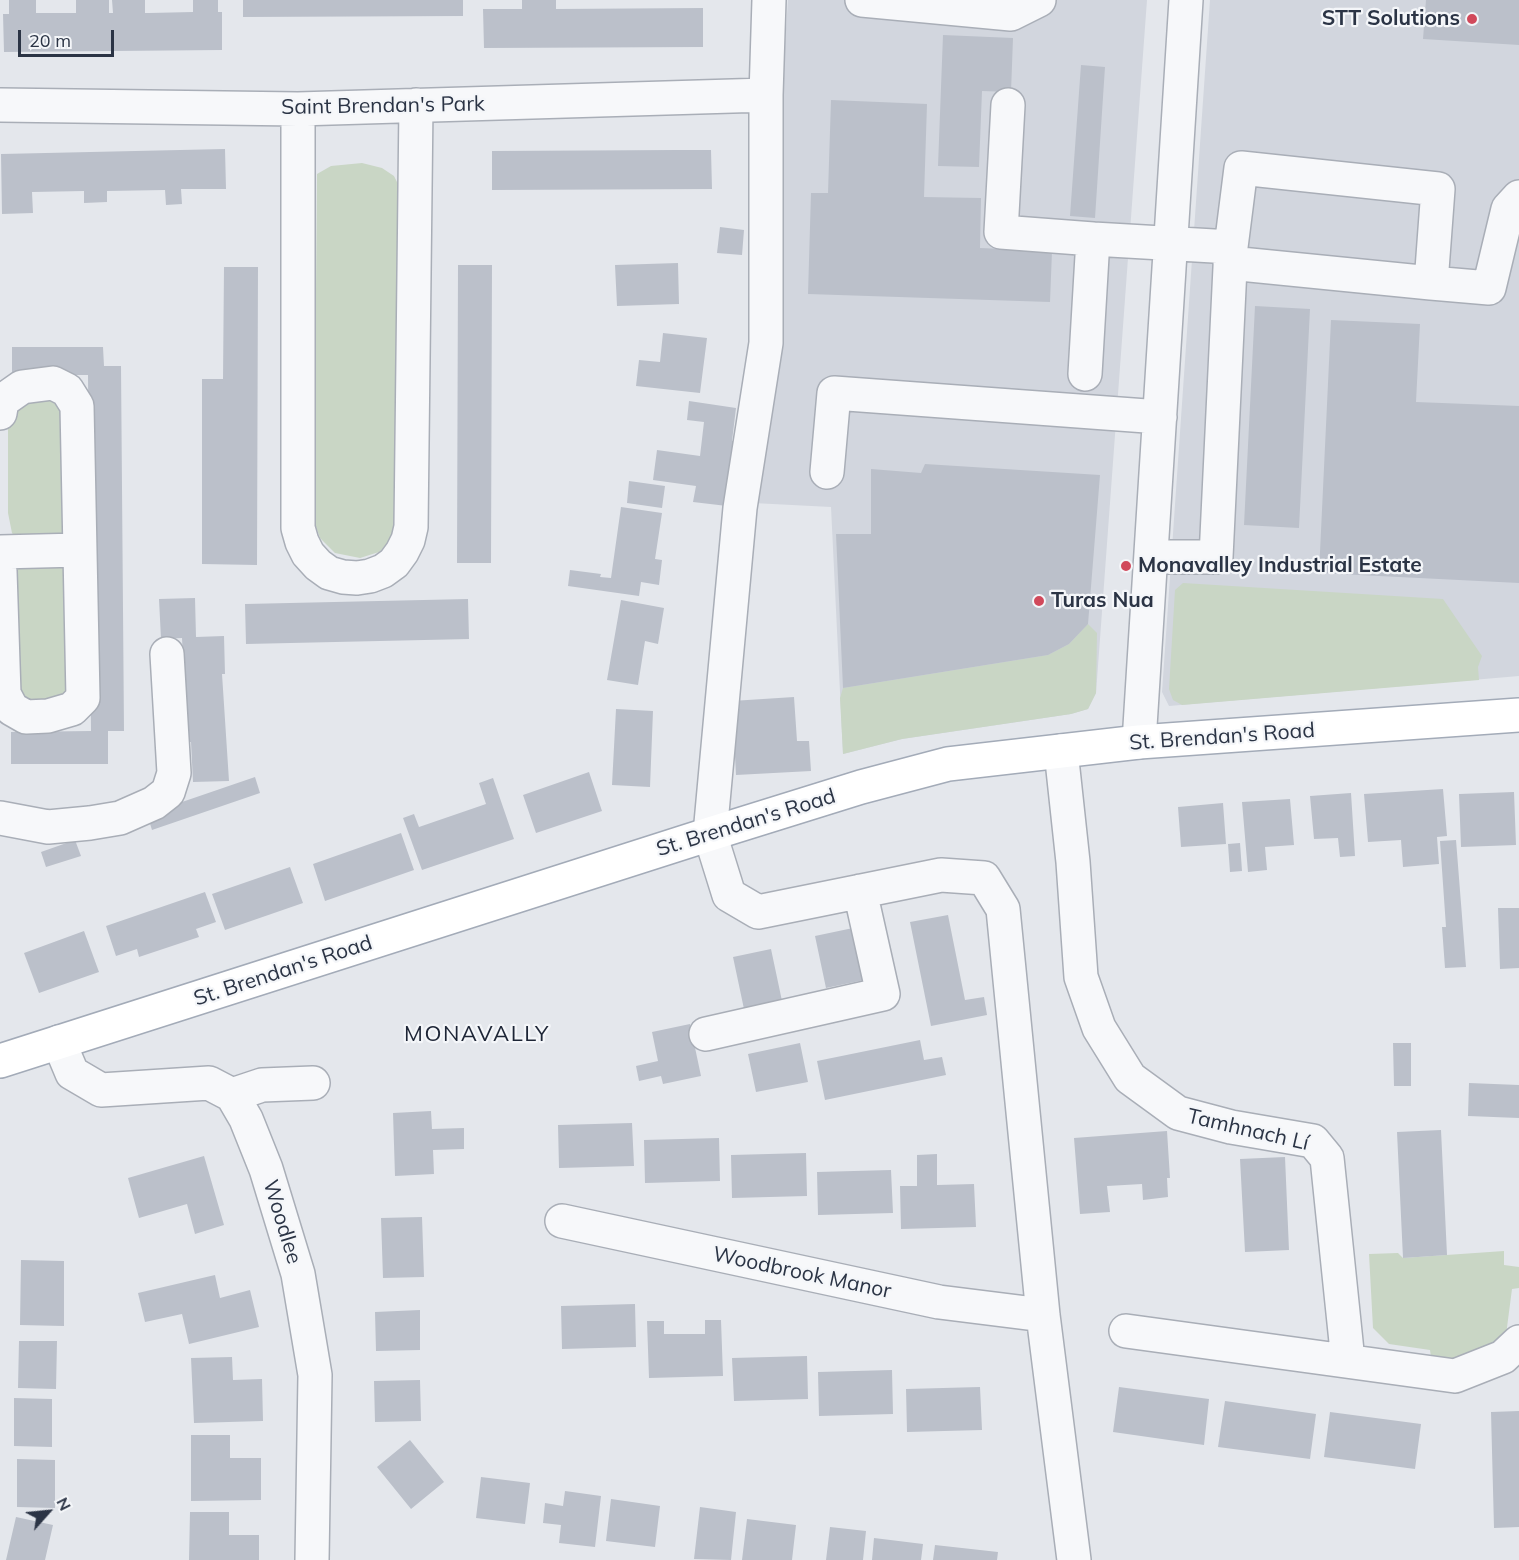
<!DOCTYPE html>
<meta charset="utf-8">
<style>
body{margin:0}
#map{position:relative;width:1519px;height:1560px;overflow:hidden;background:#e4e7ec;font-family:Mulish,sans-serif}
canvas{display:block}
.north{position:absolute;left:18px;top:1482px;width:60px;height:60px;-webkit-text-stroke:4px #f4f6f9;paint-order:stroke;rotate:63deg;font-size:16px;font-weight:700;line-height:24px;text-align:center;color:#2b3445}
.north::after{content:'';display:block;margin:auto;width:21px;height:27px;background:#2b3445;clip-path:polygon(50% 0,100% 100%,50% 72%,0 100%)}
.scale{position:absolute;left:18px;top:30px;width:96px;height:27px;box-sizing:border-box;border:3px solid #2b3445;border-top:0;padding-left:8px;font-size:18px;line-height:21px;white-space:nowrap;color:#2b3445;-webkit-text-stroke:4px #f4f6f9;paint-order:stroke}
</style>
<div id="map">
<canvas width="1519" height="1560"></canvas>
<div class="north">N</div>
<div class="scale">20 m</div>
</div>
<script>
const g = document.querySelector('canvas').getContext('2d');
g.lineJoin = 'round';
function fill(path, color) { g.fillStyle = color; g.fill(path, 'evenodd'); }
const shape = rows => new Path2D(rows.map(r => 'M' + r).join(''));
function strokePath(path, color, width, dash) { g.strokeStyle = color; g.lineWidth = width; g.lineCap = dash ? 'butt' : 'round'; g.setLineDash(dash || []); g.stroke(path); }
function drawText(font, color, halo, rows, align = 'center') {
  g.font = font + ' Mulish,sans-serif'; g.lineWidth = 4.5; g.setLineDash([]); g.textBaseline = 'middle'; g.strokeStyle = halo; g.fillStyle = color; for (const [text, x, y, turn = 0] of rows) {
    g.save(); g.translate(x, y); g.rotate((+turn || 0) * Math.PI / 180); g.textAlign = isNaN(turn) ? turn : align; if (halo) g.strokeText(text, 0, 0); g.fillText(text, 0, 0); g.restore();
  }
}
fill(shape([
 [788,0,1147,0,1096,693,1088,709,1071,714,902,739,843,754,831,507,753,503],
 [1210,0,1519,0,1519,676,1169,706,1162,692]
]), '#d2d6de');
fill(shape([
 [362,163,382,168,394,176,398,184,398,520,390,543,379,552,360,558,335,553,320,538,314,521,317,174,331,166],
 [31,398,51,400,64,406,69,534,18,540,12,533,8,513,8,421,14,406],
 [64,561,74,682,64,693,51,701,23,700,13,689,12,570,20,563],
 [1183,583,1443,599,1482,656,1478,667,1479,680,1182,705,1173,700,1169,689,1175,590],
 [1088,624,1097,633,1096,693,1088,709,1071,714,902,739,843,754,840,698,843,688,1048,655,1069,644],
 [1504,1251,1504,1265,1519,1267,1519,1288,1512,1289,1506,1335,1480,1355,1464,1361,1431,1357,1430,1350,1389,1344,1373,1328,1369,1254,1398,1253,1403,1258]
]), '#c9d6c5');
fill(shape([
 [9,0,36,0,36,13,76,13,76,0,109,0,109,13,113,13,112,0,145,0,145,13,149,13,193,12,193,0,218,0,218,12,222,12,222,50,4,52,3,14,9,14],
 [243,0,463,0,463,16,243,17],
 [522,0,556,0,556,9,703,8,703,47,484,48,483,9,522,9],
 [1426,0,1519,0,1519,45,1423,39],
 [943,35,1013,38,1011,92,982,91,979,167,938,166],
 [1081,65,1105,67,1095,218,1070,216],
 [831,100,927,104,924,197,981,198,980,248,1052,251,1050,302,808,294,811,193,828,193],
 [225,149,226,189,181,189,182,204,166,205,165,190,107,191,107,202,84,203,84,191,32,192,33,213,2,214,1,154],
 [675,150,711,150,712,189,492,190,492,151],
 [720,227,744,230,742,255,717,253],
 [678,263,679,304,617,306,615,265],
 [458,265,492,265,491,563,457,563],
 [224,267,258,267,257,565,202,564,202,379,223,379],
 [1255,306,1310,309,1299,528,1244,525],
 [1331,320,1420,324,1416,402,1519,406,1519,583,1319,573],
 [663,333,707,338,700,393,636,386,639,360,660,362],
 [12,347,103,347,104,366,121,366,124,731,108,731,108,764,11,764,11,732,91,731,88,375,12,375],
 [689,401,736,408,732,441,736,441,727,506,693,502,696,486,653,480,657,450,700,456,704,422,687,420],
 [925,464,1100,475,1088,624,1069,644,1048,655,843,688,836,534,871,534,871,469,921,473],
 [629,481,665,486,662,508,627,503],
 [621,507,662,513,655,559,662,560,659,585,641,582,639,596,568,586,570,570,601,574,600,577,611,578],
 [195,598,196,637,224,636,225,674,222,674,229,781,193,782,191,742,187,742,182,638,161,639,159,599],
 [468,599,469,639,246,644,245,604],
 [621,600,664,608,658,644,645,641,638,685,607,680],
 [794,697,797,741,809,741,811,771,736,775,732,701],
 [616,709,653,711,650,787,612,785],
 [589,772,602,811,536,833,523,795],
 [255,777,260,793,152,830,147,814],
 [493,778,514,839,422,870,403,818,414,814,419,827,486,804,479,783],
 [1443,789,1447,836,1437,837,1439,864,1403,867,1401,840,1368,842,1364,794],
 [1514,792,1516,845,1461,847,1459,794],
 [1351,793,1355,856,1340,857,1338,838,1314,839,1310,796],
 [1290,799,1294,845,1265,847,1267,870,1248,872,1242,802],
 [1223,803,1226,844,1181,847,1178,807],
 [401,833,414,870,325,901,313,864],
 [75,840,81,856,46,867,41,852],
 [1456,840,1466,967,1445,968,1442,927,1446,927,1440,841],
 [1240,843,1242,871,1230,872,1228,844],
 [290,867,303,903,225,930,212,894],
 [205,892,216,922,196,929,199,937,139,957,137,949,116,956,106,926],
 [1498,908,1519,908,1519,968,1500,969],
 [948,915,965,1000,984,997,987,1015,931,1026,910,922],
 [853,928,864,980,826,988,815,936],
 [84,931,99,972,39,993,24,953],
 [771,949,782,1001,744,1009,733,957],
 [690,1024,701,1076,663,1084,661,1076,639,1081,636,1066,658,1061,652,1032],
 [920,1040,924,1060,942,1057,946,1075,825,1100,817,1061],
 [800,1043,808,1082,756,1092,748,1054],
 [1393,1043,1411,1043,1411,1086,1394,1086],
 [1469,1083,1519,1085,1519,1118,1468,1116],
 [431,1111,432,1129,464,1128,464,1149,433,1150,434,1174,395,1176,393,1113],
 [632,1123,634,1166,559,1168,558,1125],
 [1441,1130,1447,1255,1403,1258,1397,1132],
 [1167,1131,1170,1178,1167,1178,1168,1197,1143,1200,1142,1184,1107,1186,1110,1212,1080,1214,1074,1138],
 [719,1138,720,1181,645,1183,644,1140],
 [806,1153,807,1196,732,1198,731,1155],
 [937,1154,937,1185,974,1184,976,1227,901,1229,900,1186,917,1186,917,1155],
 [204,1156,224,1225,195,1234,187,1204,139,1218,128,1178],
 [1285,1157,1289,1250,1245,1252,1240,1159],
 [891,1170,893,1213,818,1215,817,1172],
 [422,1217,424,1277,383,1278,381,1218],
 [21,1260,64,1261,64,1326,20,1325],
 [215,1275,220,1298,250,1290,259,1327,189,1344,182,1314,145,1322,138,1293],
 [635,1304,636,1347,562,1349,561,1306],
 [420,1310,420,1350,376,1351,375,1312],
 [705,1320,721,1320,723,1376,649,1378,647,1321,664,1321,664,1334,705,1334],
 [19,1341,57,1341,56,1389,18,1388],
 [807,1356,808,1399,734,1401,732,1358],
 [232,1357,233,1380,262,1379,263,1421,194,1423,191,1358],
 [892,1370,893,1414,819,1416,818,1372],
 [420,1380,421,1421,375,1422,374,1381],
 [980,1387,982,1430,907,1432,906,1389],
 [1119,1387,1209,1399,1204,1445,1113,1432],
 [14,1398,52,1399,52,1447,14,1446],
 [1225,1401,1316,1414,1310,1459,1218,1447],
 [1519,1411,1519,1527,1494,1528,1491,1412],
 [1330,1412,1421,1424,1415,1469,1324,1457],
 [191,1435,230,1435,230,1458,261,1458,261,1500,191,1501],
 [410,1440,444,1482,411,1509,377,1467],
 [17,1459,55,1460,55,1508,17,1507],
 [481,1477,530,1483,525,1524,476,1518],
 [565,1491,601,1496,595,1547,559,1543,561,1525,543,1523,545,1503,563,1506],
 [611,1499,660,1506,655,1547,606,1541],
 [700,1507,736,1512,731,1560,694,1559],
 [190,1512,229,1512,229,1535,259,1535,259,1560,189,1560],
 [16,1517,53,1525,45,1560,6,1560],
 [747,1519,796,1525,792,1560,742,1560],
 [830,1527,866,1531,863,1560,826,1560],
 [874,1538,923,1544,921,1560,872,1560],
 [935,1545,998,1552,997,1560,933,1560]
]), '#bbc0ca');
const minor = shape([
 [769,0,766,95,766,343,740,508,710,834,729,895,758,912,941,875,984,878,1003,909,1043,1315,1074,1560],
 [862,0,1011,14,1039,0],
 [0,105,298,109,766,95],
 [1008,105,1001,232,1093,239],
 [298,109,298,528,302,542,308,554,318,565,329,573,343,577,357,578,370,576,383,571,394,563,402,552,408,540,411,527,416,105],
 [1230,263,1431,283],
 [1085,374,1093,239,1231,247],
 [0,413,2,401,22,387,53,383,67,390,77,406,83,698,72,709,48,716,26,717,12,709,4,694,0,571],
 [827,472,834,393,1160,417],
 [0,552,79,550],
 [1152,557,1216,557,1231,247,1241,168,1438,189,1431,283,1489,288,1508,209,1519,197],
 [1139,742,1186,0],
 [1061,751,1073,862,1081,977,1099,1028,1130,1078,1178,1113,1231,1127,1313,1141,1327,1158,1348,1361],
 [0,818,48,827,90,823,120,818,154,803,168,792,174,773,167,654],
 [706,1034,883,994,860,891],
 [59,1042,72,1073,101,1090,209,1083,232,1095,246,1119,266,1169,298,1274,315,1375,312,1560],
 [232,1095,262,1085,313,1083],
 [562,1221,939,1302,1043,1315],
 [1126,1331,1455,1376,1503,1357,1519,1342]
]);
const major = shape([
 [0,1061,710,834,861,787,948,764,1139,742,1519,715]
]);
strokePath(minor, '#a9aeb7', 36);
strokePath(major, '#a3abb8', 36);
strokePath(minor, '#f7f8fa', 33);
strokePath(major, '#fff', 33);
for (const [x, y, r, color] of [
 [1472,19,6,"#d1495b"],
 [1126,566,6,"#d1495b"],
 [1039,601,6,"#d1495b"]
]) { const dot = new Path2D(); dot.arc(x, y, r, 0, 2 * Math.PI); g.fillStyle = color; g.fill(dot); strokePath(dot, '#f4f6f9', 2); }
drawText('bold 21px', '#2b3445', '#f4f6f9', [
 ["STT Solutions",1460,19,"right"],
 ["Monavalley Industrial Estate",1138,566],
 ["Turas Nua",1051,601]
], 'left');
drawText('21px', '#2b3445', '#f4f6f9', [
 ["Saint Brendan's Park",383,106,-1],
 ["St. Brendan's Road",1222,737,-4],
 ["St. Brendan's Road",746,823,-17],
 ["St. Brendan's Road",283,971,-18],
 ["Tamhnach Lí",1248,1130,13],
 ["Woodlee",282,1222,73],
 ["Woodbrook Manor",802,1273,12]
]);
g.letterSpacing = '1.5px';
drawText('22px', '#1d2536', '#f4f6f9', [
 ["MONAVALLY",477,1034]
]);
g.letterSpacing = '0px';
</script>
